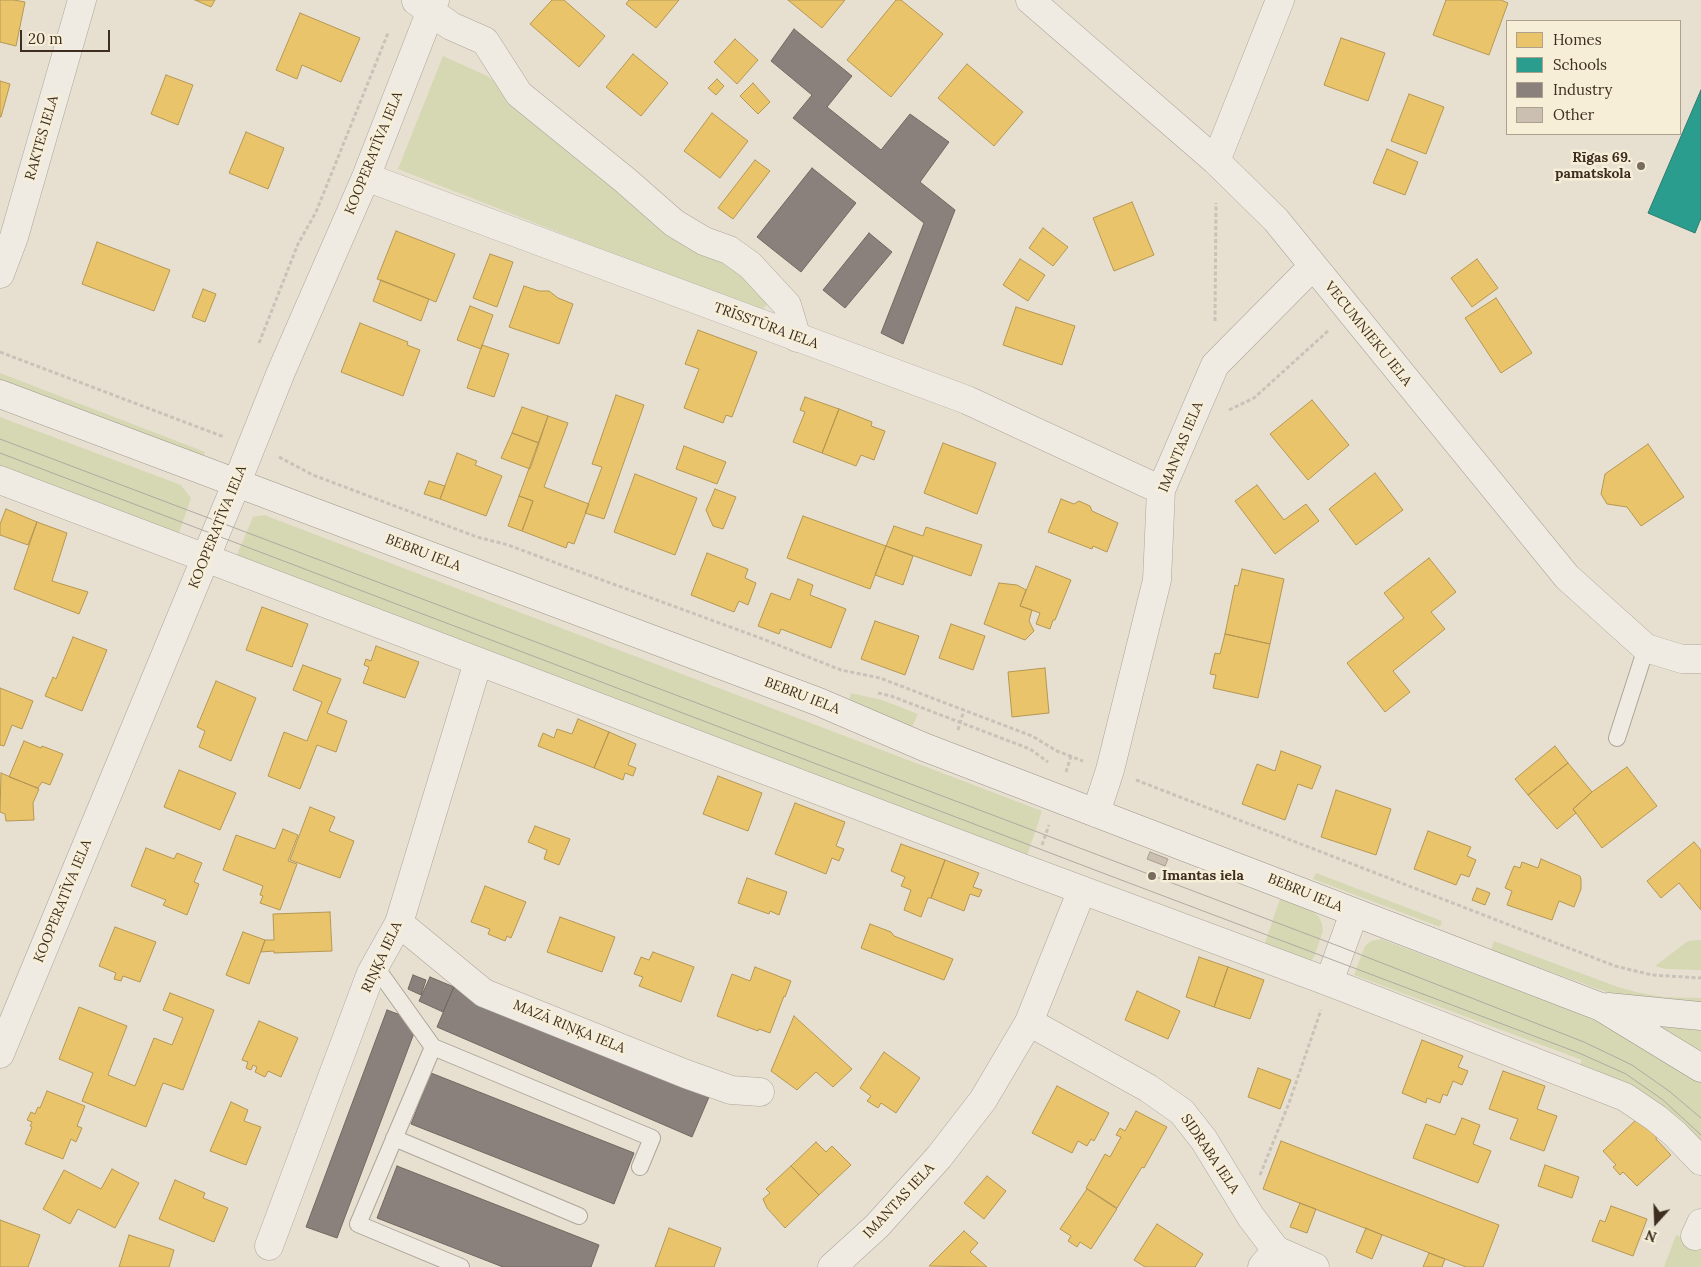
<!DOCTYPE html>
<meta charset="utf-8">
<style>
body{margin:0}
#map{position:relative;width:1701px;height:1267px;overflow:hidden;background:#e7e0d1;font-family:Lora,serif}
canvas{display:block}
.legend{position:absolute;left:1506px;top:20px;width:175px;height:115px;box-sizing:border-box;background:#f7eed8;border:1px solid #ada18e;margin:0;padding:6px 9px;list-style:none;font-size:15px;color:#3d2e20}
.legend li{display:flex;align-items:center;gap:10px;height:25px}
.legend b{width:25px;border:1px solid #ada18e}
.north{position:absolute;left:1631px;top:1197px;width:50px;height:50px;-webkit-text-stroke:4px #f7eed8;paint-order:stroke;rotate:200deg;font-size:14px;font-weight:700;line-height:20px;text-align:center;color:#3d2e20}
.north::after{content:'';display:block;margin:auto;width:18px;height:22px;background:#3d2e20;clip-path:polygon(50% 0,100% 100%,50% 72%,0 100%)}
.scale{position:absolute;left:20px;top:30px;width:90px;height:22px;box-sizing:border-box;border:2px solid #3d2e20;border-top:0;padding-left:6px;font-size:15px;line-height:18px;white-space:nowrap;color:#3d2e20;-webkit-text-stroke:4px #f7eed8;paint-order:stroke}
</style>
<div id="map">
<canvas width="1701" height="1267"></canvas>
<ul class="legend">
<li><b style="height:14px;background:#e9c46a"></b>Homes</li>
<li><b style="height:14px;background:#2a9d8f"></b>Schools</li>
<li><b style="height:14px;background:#8a817c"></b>Industry</li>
<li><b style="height:14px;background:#cbbfb2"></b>Other</li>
</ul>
<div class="north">N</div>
<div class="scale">20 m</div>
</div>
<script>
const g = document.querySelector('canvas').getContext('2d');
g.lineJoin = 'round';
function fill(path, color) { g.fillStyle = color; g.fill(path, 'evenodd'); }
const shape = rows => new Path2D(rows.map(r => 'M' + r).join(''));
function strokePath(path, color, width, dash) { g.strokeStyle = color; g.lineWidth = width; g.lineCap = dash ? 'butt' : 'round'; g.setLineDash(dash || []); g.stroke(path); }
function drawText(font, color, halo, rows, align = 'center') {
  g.font = font + ' Lora,serif'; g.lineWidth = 5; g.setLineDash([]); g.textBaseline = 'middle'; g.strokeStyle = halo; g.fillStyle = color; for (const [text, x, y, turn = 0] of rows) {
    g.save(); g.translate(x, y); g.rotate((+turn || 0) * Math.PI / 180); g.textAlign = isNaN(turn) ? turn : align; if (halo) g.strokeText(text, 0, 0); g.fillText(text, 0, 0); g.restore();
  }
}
fill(shape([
 [443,56,487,76,771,298,761,312,398,169],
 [0,373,205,452,203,457,0,382],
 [0,417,181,485,191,498,178,536,0,471],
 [264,515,1042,811,1026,859,236,557,253,517],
 [851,693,882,700,918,714,912,727,848,703],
 [1316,873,1442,921,1440,927,1313,879],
 [1280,899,1314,912,1319,917,1322,924,1323,931,1314,957,1310,962,1263,949],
 [1381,939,1575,1012,1608,1026,1701,1077,1701,1152,1578,1069,1582,1060,1354,975,1365,946,1371,941],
 [1701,940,1701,970,1665,969,1655,966,1688,941],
 [1494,941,1618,987,1640,993,1663,997,1701,998,1701,1006,1629,999,1601,990,1491,950],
 [1646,1021,1701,1027,1701,1057],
 [1676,1235,1697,1244,1701,1244,1701,1267,1664,1267]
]), '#d6d7b3');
const homes = shape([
 [0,0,14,0,25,2,16,46,0,42,0,0],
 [195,0,215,0,211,7,195,0],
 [552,0,564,0,605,36,579,67,530,24,552,0],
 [629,0,679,0,656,28,626,4,629,0],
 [788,0,845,0,822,28,788,0],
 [896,0,901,0,943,34,891,97,847,60,896,0],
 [1446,0,1501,0,1508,3,1489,55,1433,35,1446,0],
 [300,13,360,38,341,82,302,65,297,79,276,70,300,13],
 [1341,38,1385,53,1368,101,1324,85,1341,38],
 [735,39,758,60,737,84,714,62,735,39],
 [633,54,668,83,641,116,606,87,633,54],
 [967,64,1023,112,994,146,938,98,967,64],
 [166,75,193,85,178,125,151,114,166,75],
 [717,79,724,86,716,95,708,88,717,79],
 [0,81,10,84,1,117,0,117,0,81],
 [753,83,770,102,758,114,740,96,753,83],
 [1409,94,1444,107,1426,154,1391,141,1409,94],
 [712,113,748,141,720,178,684,151,712,113],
 [246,132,284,148,268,189,229,173,246,132],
 [1387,149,1418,162,1405,195,1373,183,1387,149],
 [755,160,770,171,733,219,718,208,755,160],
 [1132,202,1154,255,1114,271,1093,218,1132,202],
 [1043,228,1068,247,1053,266,1029,248,1043,228],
 [396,231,455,254,436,302,377,279,396,231],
 [97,242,170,270,154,311,82,284,97,242],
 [490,254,513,262,497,307,473,298,490,254],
 [1020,259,1045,275,1028,301,1003,285,1020,259],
 [1477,259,1498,288,1472,307,1451,278,1477,259],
 [381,280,429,299,421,321,373,301,381,280],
 [524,286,539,291,549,291,558,298,573,304,559,344,509,327,524,286],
 [203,289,216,294,205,322,192,317,203,289],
 [1496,298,1532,353,1501,373,1465,318,1496,298],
 [470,306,493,315,481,349,457,340,470,306],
 [1016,307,1075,326,1062,365,1003,345,1016,307],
 [360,323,408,342,407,345,420,350,403,396,341,372,360,323],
 [698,330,757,352,732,417,726,415,723,423,684,408,699,369,685,364,698,330],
 [482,345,509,354,494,397,467,388,482,345],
 [616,395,644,405,604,519,585,513,602,467,592,464,616,395],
 [805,397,839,409,822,453,793,442,805,412,800,410,805,397],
 [1312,400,1349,445,1308,480,1270,434,1312,400],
 [522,407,548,416,539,443,512,433,522,407],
 [839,409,872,422,871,426,885,431,874,460,861,455,856,466,822,453,839,409],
 [548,416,568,423,544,487,589,504,574,544,568,542,566,548,522,531,533,501,519,496,548,416],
 [512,433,539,443,530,469,501,458,512,433],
 [943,443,996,463,977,514,924,493,943,443],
 [1648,444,1684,497,1641,526,1627,507,1607,504,1601,494,1605,474,1648,444],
 [684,446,726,462,717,484,676,469,684,446],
 [457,453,477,461,475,465,502,476,486,516,440,499,457,453],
 [1375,473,1403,510,1356,545,1329,509,1375,473],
 [635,474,697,498,675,555,614,532,635,474],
 [429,481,445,486,440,499,424,494,429,481],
 [1257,485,1284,520,1306,504,1319,521,1275,554,1235,501,1257,485],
 [715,489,736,497,723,529,713,526,706,510,715,489],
 [519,496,533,501,522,531,508,526,519,496],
 [1061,499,1074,504,1079,501,1090,506,1092,511,1118,523,1107,552,1093,546,1092,549,1048,532,1061,499],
 [6,509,37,522,28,545,0,535,0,524,6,509],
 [803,516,886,546,870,589,787,558,803,516],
 [37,522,67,533,52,581,88,592,79,614,14,589,37,522],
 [894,526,923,536,926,527,982,545,971,576,886,546,894,526],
 [886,546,913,556,903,585,875,575,886,546],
 [707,553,748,569,745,578,756,583,748,605,739,601,734,612,691,595,707,553],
 [1429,558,1456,592,1431,612,1445,629,1393,671,1410,692,1385,712,1347,663,1404,618,1384,593,1429,558],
 [1036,566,1071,580,1055,620,1053,620,1050,629,1036,624,1040,613,1020,606,1036,566],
 [1242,569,1284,579,1270,644,1225,634,1235,585,1238,586,1242,569],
 [798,579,813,585,810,595,846,609,831,648,781,629,779,634,758,626,771,593,790,600,798,579],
 [999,583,1017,585,1026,590,1020,606,1032,610,1029,621,1034,631,1025,640,984,624,999,583],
 [262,607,308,624,292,667,246,650,262,607],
 [875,621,919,636,905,675,861,659,875,621],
 [951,624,985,636,973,670,939,658,951,624],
 [1225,634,1270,644,1258,698,1213,688,1216,675,1210,674,1215,653,1220,654,1225,634],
 [73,637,107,650,82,711,45,696,53,677,56,679,73,637],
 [376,646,419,662,405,698,363,683,369,667,364,665,366,659,371,661,376,646],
 [303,665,341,679,327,713,347,721,336,752,317,745,300,789,268,776,284,732,307,741,322,702,293,690,303,665],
 [1045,668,1049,713,1012,717,1008,672,1045,668],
 [216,681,256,698,231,761,199,747,205,731,197,727,216,681],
 [0,688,33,701,22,729,12,725,4,746,0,745,0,688],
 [578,719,609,732,594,768,538,746,543,733,554,738,557,729,572,734,578,719],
 [609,732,636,744,628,765,636,768,633,776,625,773,623,780,594,768,609,732],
 [24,741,41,748,42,746,63,754,50,785,42,782,38,788,9,777,24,741],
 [1555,746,1568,763,1528,795,1515,779,1555,746],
 [1281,751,1321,766,1312,789,1298,784,1285,820,1242,804,1257,764,1275,771,1281,751],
 [1568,763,1592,792,1573,809,1576,813,1557,829,1528,795,1568,763],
 [1627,767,1657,806,1602,848,1573,809,1592,792,1627,767],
 [179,770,236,793,220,830,164,807,179,770],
 [1,773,39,789,33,803,34,820,6,821,5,814,0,812,1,773],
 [718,776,762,793,748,831,703,814,718,776],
 [1336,790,1391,809,1376,855,1321,837,1336,790],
 [795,803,845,822,836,846,844,849,839,861,832,858,826,874,775,854,795,803],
 [310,807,335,817,329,831,354,841,340,878,290,860,310,807],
 [535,826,570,839,559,865,544,859,547,850,528,842,535,826],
 [283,829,298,835,288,861,297,864,280,910,260,903,263,896,260,895,263,886,223,870,236,835,275,849,283,829],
 [1428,831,1471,847,1467,856,1476,860,1469,877,1461,874,1456,885,1414,869,1428,831],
 [1694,842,1701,850,1701,910,1679,883,1661,898,1647,881,1694,842],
 [901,844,945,860,931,898,928,898,921,917,904,910,911,890,901,886,905,877,891,871,901,844],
 [146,848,174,859,177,853,202,863,194,882,199,884,187,915,163,905,166,900,131,886,146,848],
 [1541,859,1580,876,1581,879,1581,889,1574,907,1559,901,1552,920,1507,905,1512,891,1505,888,1514,866,1520,868,1522,862,1538,868,1541,859],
 [945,860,979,873,973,887,982,890,979,897,970,894,964,911,931,898,945,860],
 [747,878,787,892,779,915,770,911,769,914,738,903,747,878],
 [485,886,526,902,511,938,507,936,505,941,488,934,490,929,471,922,485,886],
 [1477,888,1490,893,1485,905,1472,900,1477,888],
 [330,912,332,951,274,953,274,951,261,952,265,940,274,940,273,914,330,912],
 [560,917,615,937,602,972,547,952,560,917],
 [870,924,891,932,894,936,953,959,944,980,861,948,870,924],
 [115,927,156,942,140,982,123,976,121,981,114,979,116,973,99,966,115,927],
 [243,932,265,940,249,984,226,975,243,932],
 [653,952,694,967,681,1002,639,986,643,977,634,974,641,957,649,960,653,952],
 [1199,957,1228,967,1214,1007,1186,997,1199,957],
 [755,967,791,981,785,997,784,996,770,1033,759,1029,758,1031,717,1016,732,974,750,981,755,967],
 [1228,967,1264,980,1250,1019,1214,1007,1228,967],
 [1137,991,1180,1011,1168,1039,1125,1020,1137,991],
 [170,993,214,1010,183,1090,163,1083,146,1127,82,1101,93,1073,59,1059,79,1007,127,1026,108,1075,135,1086,154,1038,172,1045,183,1018,163,1010,170,993],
 [794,1016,852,1069,833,1087,816,1072,797,1090,771,1071,794,1016],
 [259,1021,298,1038,281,1077,268,1071,265,1077,255,1072,257,1067,253,1065,251,1070,246,1068,248,1062,242,1060,259,1021],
 [1422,1040,1463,1056,1458,1067,1468,1071,1462,1085,1453,1081,1447,1096,1443,1094,1440,1103,1427,1098,1426,1103,1402,1093,1422,1040],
 [884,1052,920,1078,896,1113,881,1103,878,1108,867,1101,871,1096,860,1088,884,1052],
 [1258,1068,1291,1080,1280,1109,1248,1097,1258,1068],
 [1503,1071,1545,1086,1537,1109,1557,1116,1544,1151,1510,1139,1518,1119,1489,1109,1503,1071],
 [1057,1086,1109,1113,1094,1141,1091,1139,1087,1146,1078,1141,1072,1153,1032,1133,1057,1086],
 [47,1091,85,1106,77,1126,82,1128,76,1142,71,1139,63,1159,25,1144,32,1127,30,1126,32,1122,27,1120,31,1112,35,1114,38,1107,40,1108,47,1091],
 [231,1102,248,1110,244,1121,261,1127,246,1165,210,1151,231,1102],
 [1136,1111,1167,1127,1144,1168,1142,1167,1117,1208,1086,1188,1105,1154,1110,1157,1121,1137,1116,1135,1120,1128,1125,1131,1136,1111],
 [1462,1118,1480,1125,1473,1144,1491,1151,1478,1183,1413,1158,1426,1124,1455,1135,1462,1118],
 [1637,1119,1657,1132,1656,1139,1671,1155,1637,1186,1623,1172,1620,1175,1613,1167,1616,1165,1603,1151,1637,1119],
 [1281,1141,1499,1225,1483,1267,1466,1267,1263,1189,1281,1141],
 [816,1142,826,1152,832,1146,851,1165,819,1195,791,1166,816,1142],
 [1545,1165,1579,1177,1572,1198,1538,1186,1545,1165],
 [791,1166,819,1195,785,1228,767,1208,763,1199,770,1193,766,1189,791,1166],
 [112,1169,139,1183,115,1228,78,1209,70,1224,43,1209,64,1170,101,1189,112,1169],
 [987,1176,1006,1191,984,1219,964,1203,987,1176],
 [175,1180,205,1193,203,1198,228,1208,214,1242,159,1219,175,1180],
 [1087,1189,1117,1209,1091,1249,1080,1242,1077,1247,1068,1241,1071,1236,1060,1229,1087,1189],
 [1300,1203,1316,1209,1307,1233,1290,1227,1300,1203],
 [1611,1206,1647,1219,1633,1256,1592,1241,1600,1220,1605,1222,1611,1206],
 [0,1220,40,1235,28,1267,0,1267,0,1220],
 [1157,1224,1203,1254,1195,1267,1145,1267,1134,1260,1157,1224],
 [669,1228,721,1248,714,1267,655,1267,669,1228],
 [1366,1228,1382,1235,1372,1259,1356,1252,1366,1228],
 [964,1231,978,1243,970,1252,987,1267,929,1266,964,1231],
 [129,1235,174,1250,169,1267,119,1267,129,1235],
 [1429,1253,1445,1259,1442,1267,1423,1267,1429,1253]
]);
fill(homes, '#e9c46a');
strokePath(homes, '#b59754', 1);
const schools = shape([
 [1701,90,1701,218,1695,233,1648,213,1701,90]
]);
fill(schools, '#2a9d8f');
strokePath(schools, '#307c6e', 1);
const industry = shape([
 [794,29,852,76,827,107,881,150,910,114,949,142,920,182,955,210,903,344,881,333,924,223,793,118,812,95,771,61,794,29],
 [812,168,856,203,801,272,757,237,812,168],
 [869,233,892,252,845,308,823,290,869,233],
 [413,975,426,980,421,995,408,989,413,975],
 [430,977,454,987,443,1012,419,1001,430,977],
 [454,987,709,1097,692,1137,437,1027,454,987],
 [387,1010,406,1017,414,1033,337,1238,306,1227,387,1010],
 [431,1073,634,1153,614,1204,411,1124,431,1073],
 [397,1166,599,1245,591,1267,503,1267,377,1218,397,1166]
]);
fill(industry, '#8a817c');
strokePath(industry, '#736860', 1);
const building = shape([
 [1150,852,1168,859,1165,866,1147,859,1150,852]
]);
fill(building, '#cbbfb2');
strokePath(building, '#a89c90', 1);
const lane = shape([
 [1617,738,1646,648],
 [375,966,433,1047,652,1138,640,1167],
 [433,1047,358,1224,461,1267],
 [394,1138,579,1216]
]);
const street = shape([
 [1030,0,1216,161,1276,220,1567,577,1646,648,1682,659,1701,659],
 [416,1,451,26,485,41,519,94,625,180,674,223,704,241,729,250,750,265,787,305,797,338],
 [1216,161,1280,0],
 [366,177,967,400,1161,490],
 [0,274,14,237,82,0],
 [0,480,1020,867,1329,982,1625,1097,1656,1118,1675,1134,1701,1161],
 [1096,813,1110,770,1157,580,1161,490,1215,365,1313,266],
 [399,923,484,993,686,1074,731,1090,760,1092],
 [1329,982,1354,913],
 [1029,1022,1148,1088,1182,1112,1204,1140,1251,1217,1276,1250,1262,1267],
 [0,1054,237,482,281,372,366,177,435,0],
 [1695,1236,1701,1223],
 [269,1246,371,973,399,923,478,662],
 [1276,1250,1315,1267],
 [832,1267,877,1226,939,1157,983,1100,1029,1022,1082,890]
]);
const secondary = shape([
 [0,394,819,702,924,747,1601,1007,1701,1068],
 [1608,1007,1701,1016]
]);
strokePath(lane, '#ada599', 18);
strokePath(street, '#ada599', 29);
strokePath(secondary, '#9c958a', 29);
strokePath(shape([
 [1215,321,1216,203],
 [259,343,298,244,316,212,388,33],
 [0,352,224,437],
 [1229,410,1254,398,1329,330],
 [279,457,313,475,477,537,508,545,575,570,763,639,841,670,880,678,940,701,1032,736,1057,751,1083,761],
 [878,693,891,696,1030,749,1048,762],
 [958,730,964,710],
 [1066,772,1071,756],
 [1136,780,1615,966,1652,975,1701,978],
 [1042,845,1049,825],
 [1260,1175,1289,1103,1321,1010]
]), '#c8c2b9', 3, [4, 2.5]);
strokePath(lane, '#efebe3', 16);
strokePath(street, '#efebe3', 28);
strokePath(secondary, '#efebe3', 28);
strokePath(shape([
 [0,439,1341,947,1584,1042,1632,1065,1669,1091,1701,1118],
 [0,453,1108,875,1579,1053,1626,1074,1663,1100,1701,1135]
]), '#afaaa2', 1);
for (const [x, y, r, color] of [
 [1641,166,5,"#786c5e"],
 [1152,876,5,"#786c5e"]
]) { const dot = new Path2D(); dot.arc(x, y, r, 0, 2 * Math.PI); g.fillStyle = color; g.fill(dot); strokePath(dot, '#f7eed8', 2); }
drawText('14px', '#3d2e20', '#f7eed8', [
 ["RAKTES IELA",42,138,-74],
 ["KOOPERATĪVA IELA",374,153,-68],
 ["TRĪSSTŪRA IELA",766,326,20],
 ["VECUMNIEKU IELA",1368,334,51],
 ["IMANTAS IELA",1181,447,-68],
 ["KOOPERATĪVA IELA",218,527,-68],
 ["BEBRU IELA",423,553,21],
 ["BEBRU IELA",802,696,21],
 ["BEBRU IELA",1305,893,22],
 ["KOOPERATĪVA IELA",63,901,-68],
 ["RIŅĶA IELA",382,957,-65],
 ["MAZĀ RIŅĶA IELA",569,1027,22],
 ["SIDRABA IELA",1210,1154,56],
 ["IMANTAS IELA",899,1201,-47]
]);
drawText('bold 14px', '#3d2e20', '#f7eed8', [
 ["Rīgas 69.",1631,158],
 ["pamatskola",1631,174],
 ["Imantas iela",1162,876,"left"]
], 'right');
</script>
